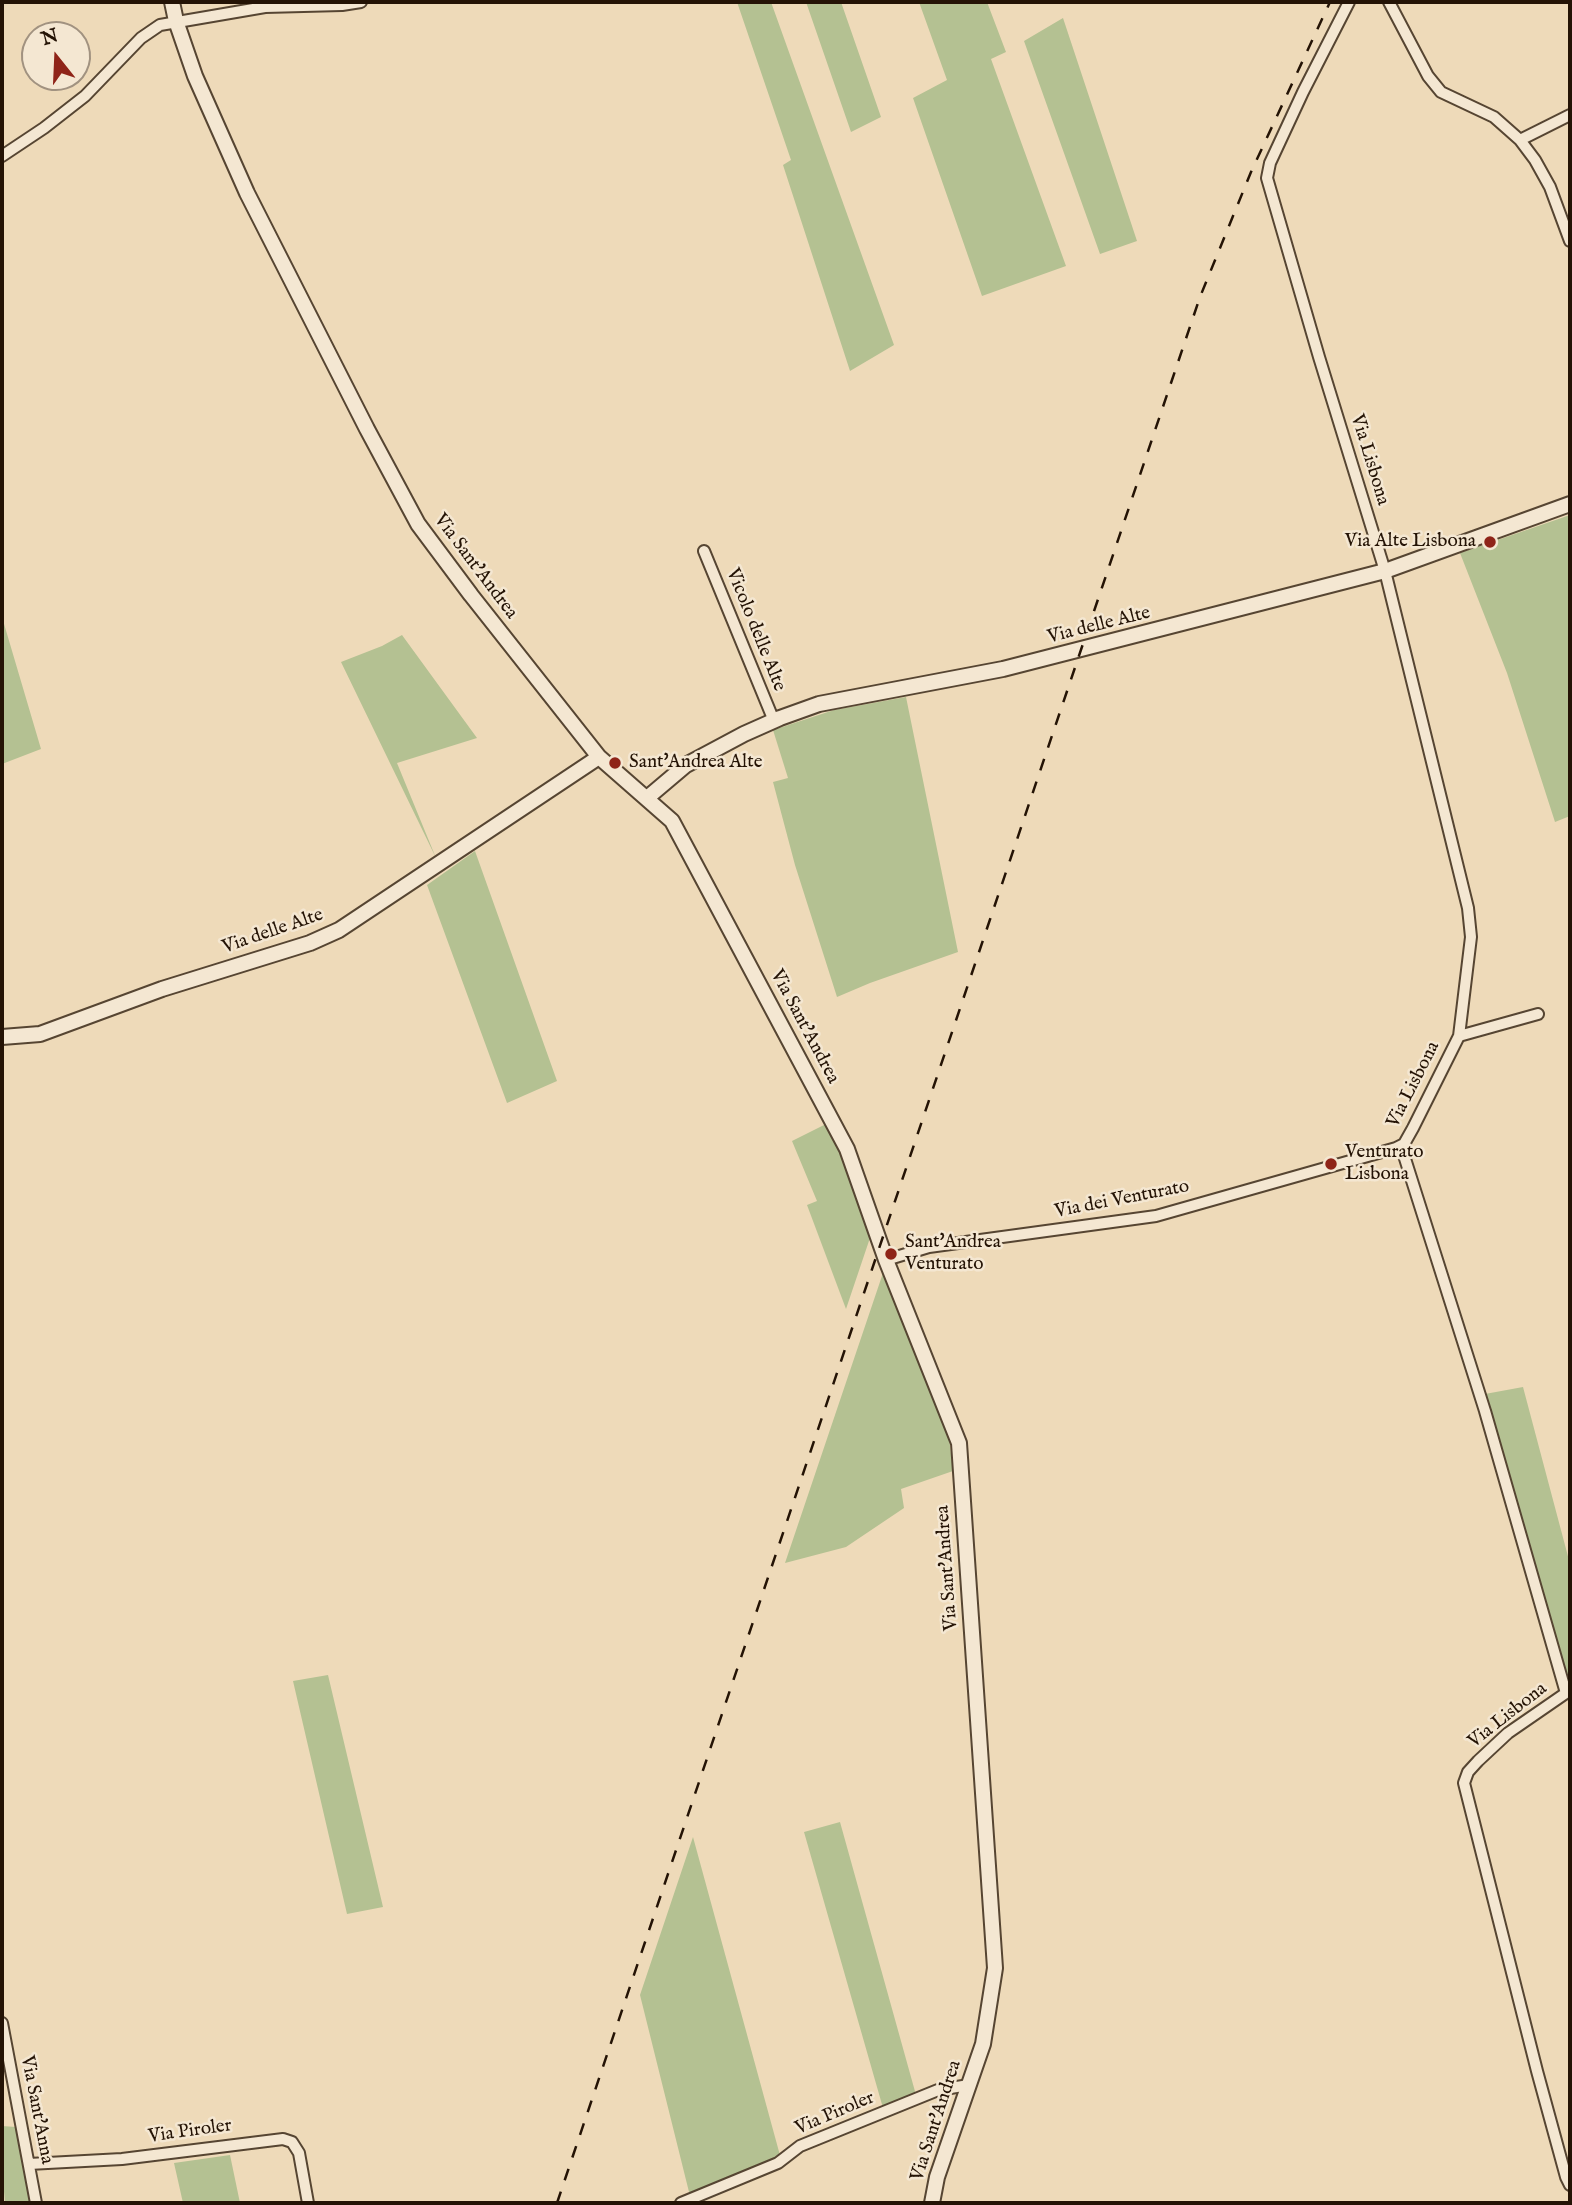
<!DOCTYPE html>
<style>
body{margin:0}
#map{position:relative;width:1572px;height:2205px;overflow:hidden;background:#eedab9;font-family:"IM FELL English",serif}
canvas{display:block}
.frame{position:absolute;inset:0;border:4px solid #241305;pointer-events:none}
.north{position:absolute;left:21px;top:21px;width:70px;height:70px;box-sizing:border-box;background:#f4e7d2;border:2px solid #a19280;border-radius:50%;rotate:342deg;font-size:19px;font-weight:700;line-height:28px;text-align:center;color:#241305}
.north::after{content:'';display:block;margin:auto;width:24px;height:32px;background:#8f2418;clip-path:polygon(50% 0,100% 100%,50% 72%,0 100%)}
</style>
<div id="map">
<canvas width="1572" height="2205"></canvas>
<div class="frame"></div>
<div class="north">N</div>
</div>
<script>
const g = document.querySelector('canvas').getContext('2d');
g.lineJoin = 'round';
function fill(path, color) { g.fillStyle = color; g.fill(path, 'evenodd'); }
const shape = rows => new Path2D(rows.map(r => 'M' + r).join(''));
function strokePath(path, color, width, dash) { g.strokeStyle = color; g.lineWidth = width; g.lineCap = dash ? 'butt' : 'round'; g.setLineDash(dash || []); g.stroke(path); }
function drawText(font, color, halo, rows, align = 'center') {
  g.font = font + ' "IM FELL English",serif'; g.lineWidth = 5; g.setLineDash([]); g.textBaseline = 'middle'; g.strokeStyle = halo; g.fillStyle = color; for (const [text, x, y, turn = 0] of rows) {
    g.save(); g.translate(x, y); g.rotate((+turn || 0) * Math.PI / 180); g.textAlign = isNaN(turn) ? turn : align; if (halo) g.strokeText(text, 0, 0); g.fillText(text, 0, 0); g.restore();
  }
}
fill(shape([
 [737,2,771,2,894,345,850,371,783,165,791,160],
 [806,2,841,2,881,117,851,132],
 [919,2,987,2,1006,52,991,59,1066,266,982,296,913,98,947,80],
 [1063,18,1137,241,1100,254,1024,41],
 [1570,515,1570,816,1555,822,1507,673,1460,553],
 [2,617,41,749,2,764],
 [402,635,477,738,397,763,436,858,341,662,382,646],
 [906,697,958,952,870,983,837,997,795,865,773,782,788,778,773,730,834,710],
 [475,851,557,1081,507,1103,427,885],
 [826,1124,835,1141,872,1232,846,1309,807,1205,817,1201,792,1141],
 [885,1267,947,1419,953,1471,901,1489,904,1508,846,1547,785,1563],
 [1523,1387,1570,1564,1570,1694,1564,1681,1529,1544,1485,1394],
 [328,1675,383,1907,347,1914,293,1681],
 [840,1822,916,2095,883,2108,804,1832],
 [693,1837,781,2159,690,2196,640,1995],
 [2,2126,16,2127,30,2203,5,2203,2,2169],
 [230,2155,240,2203,183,2203,174,2163]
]), '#b4c192');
const minor = shape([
 [1389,2,1428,76,1441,92,1494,117,1520,140,1535,160,1550,187,1570,241],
 [1520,140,1570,115],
 [2,156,44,128,85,96,141,38,160,25,265,7,342,5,361,2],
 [704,551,774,721],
 [1459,1036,1538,1014],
 [1401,1146,1485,1411,1566,1693,1508,1733,1478,1761,1468,1772,1464,1783,1537,2071,1566,2177,1570,2185],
 [886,1260,929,1247,1156,1216,1396,1148,1404,1144,1413,1128,1459,1036,1471,937,1468,908,1385,571,1319,357,1267,178,1270,163,1303,92,1349,2],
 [2,2023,36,2203],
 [29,2164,122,2159,283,2139,292,2142,299,2153,308,2203],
 [681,2203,778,2163,800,2146,938,2090,969,2085]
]);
const tertiary = shape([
 [172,2,176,21,195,76,247,193,367,429,418,524,471,595,599,757,672,821,847,1149,886,1260,959,1443,995,1968,983,2044,937,2177,932,2203],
 [647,798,686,765,744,734,780,718,819,704,1003,669,1385,571,1570,504],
 [2,1037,40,1034,162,989,310,943,339,930,599,757]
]);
strokePath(minor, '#564532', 14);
strokePath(tertiary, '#564532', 18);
strokePath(minor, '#f4e7d2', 10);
strokePath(tertiary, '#f4e7d2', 14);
strokePath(shape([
 [557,2203,1200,297,1251,172,1330,2]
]), '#241305', 2.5, [12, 12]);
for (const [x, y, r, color] of [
 [1490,542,7,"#8f2418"],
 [615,763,7,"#8f2418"],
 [1331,1164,7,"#8f2418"],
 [891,1254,7,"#8f2418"]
]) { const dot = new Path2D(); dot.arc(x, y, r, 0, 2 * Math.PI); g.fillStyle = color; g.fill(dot); strokePath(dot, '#f4e7d2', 2.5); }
drawText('19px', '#241305', '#f4e7d2', [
 ["Via Lisbona",1369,460,73],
 ["Via Sant'Andrea",475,567,53],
 ["Via delle Alte",1099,626,-14],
 ["Vicolo delle Alte",755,630,68],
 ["Via delle Alte",273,932,-19],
 ["Via Sant'Andrea",804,1027,62],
 ["Via Lisbona",1414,1085,-63],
 ["Via dei Venturato",1122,1200,-11],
 ["Via Sant'Andrea",948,1568,-94],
 ["Via Lisbona",1508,1716,-38],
 ["Via Sant'Anna",36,2110,79],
 ["Via Piroler",835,2114,-23],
 ["Via Sant'Andrea",937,2121,-72],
 ["Via Piroler",190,2132,-8]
]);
drawText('19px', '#241305', '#f4e7d2', [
 ["Via Alte Lisbona",1476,542,"right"],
 ["Sant'Andrea Alte",629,763],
 ["Venturato",1345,1153],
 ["Lisbona",1345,1175],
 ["Sant'Andrea",905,1243],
 ["Venturato",905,1265]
], 'left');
</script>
